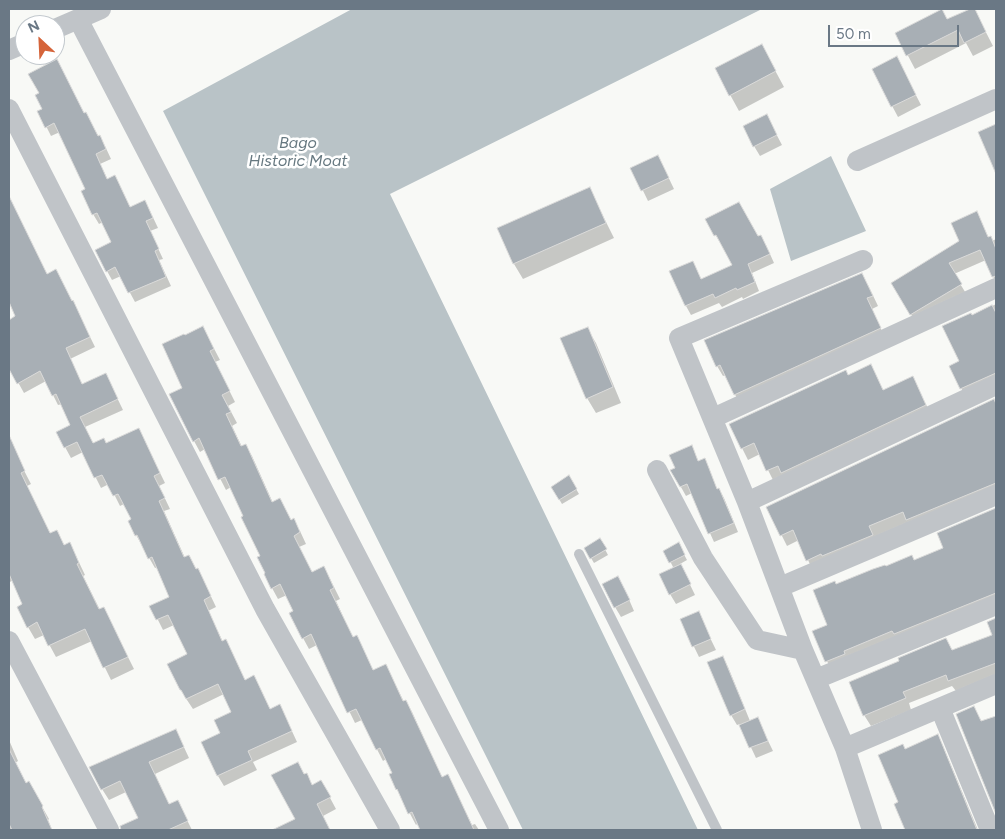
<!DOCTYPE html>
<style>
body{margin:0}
#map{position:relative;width:1005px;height:839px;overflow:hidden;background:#f8f9f6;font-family:Figtree,sans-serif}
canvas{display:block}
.frame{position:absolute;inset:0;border:10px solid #6a7885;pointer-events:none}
.north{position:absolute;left:15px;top:15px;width:50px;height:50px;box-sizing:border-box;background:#fff;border:1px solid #c3c9ce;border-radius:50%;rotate:335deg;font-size:14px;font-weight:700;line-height:20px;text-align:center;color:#6a7885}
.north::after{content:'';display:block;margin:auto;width:18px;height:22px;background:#d5643a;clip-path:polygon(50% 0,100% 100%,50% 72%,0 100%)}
.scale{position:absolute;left:828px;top:25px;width:131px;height:22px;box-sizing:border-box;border:2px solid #6a7885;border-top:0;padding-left:6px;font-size:15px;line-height:18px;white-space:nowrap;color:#6a7885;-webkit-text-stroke:4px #fff;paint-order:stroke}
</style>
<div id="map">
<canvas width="1005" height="839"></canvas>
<div class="frame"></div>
<div class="north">N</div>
<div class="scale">50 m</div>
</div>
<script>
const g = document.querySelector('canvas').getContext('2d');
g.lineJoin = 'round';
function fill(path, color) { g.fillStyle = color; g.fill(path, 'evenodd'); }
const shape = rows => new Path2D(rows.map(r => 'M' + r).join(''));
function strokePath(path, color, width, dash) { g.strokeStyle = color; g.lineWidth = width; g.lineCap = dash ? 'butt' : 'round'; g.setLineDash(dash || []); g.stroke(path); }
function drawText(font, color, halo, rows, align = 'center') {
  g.font = font + ' Figtree,sans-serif'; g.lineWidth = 5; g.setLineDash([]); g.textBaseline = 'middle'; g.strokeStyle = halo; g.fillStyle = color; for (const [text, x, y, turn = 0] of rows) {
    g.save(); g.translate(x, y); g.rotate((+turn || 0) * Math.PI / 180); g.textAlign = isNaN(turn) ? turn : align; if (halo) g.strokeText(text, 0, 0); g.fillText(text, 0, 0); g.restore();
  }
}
fill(shape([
 [352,9,762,9,390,194,698,830,523,830,163,111],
 [831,156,866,231,791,261,770,189]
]), '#b9c3c7');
fill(shape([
 [974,9,993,46,973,56,966,43,915,69,896,33,948,21],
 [770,61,784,87,739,111,716,69],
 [902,68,921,105,898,117,873,70],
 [39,112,84,114,105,146,111,159,100,164,108,180,130,208,150,211,158,228,150,231,163,259,159,260,171,286,135,302,121,276,112,280,107,271,113,243,103,222,99,224,93,214,87,190,60,132,51,136],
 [772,126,782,145,760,156,754,146],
 [663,166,674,189,648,201,632,168],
 [589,188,614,238,523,279,514,264,499,229],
 [9,198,47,275,73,302,95,347,70,359,82,385,106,375,123,410,85,427,93,444,106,445,144,440,165,483,159,486,170,509,164,511,185,558,196,570,198,569,216,607,208,611,223,642,245,681,270,710,285,716,297,742,253,762,257,770,224,786,218,776,222,733,233,713,224,694,193,709,187,700,181,690,188,655,174,625,163,630,151,606,171,597,158,567,155,568,136,535,132,520,124,504,120,506,109,484,101,488,83,452,71,458,65,447,72,426,62,404,58,405,46,381,24,393,9,366,9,321,17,317,9,299,9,294,12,292,9,285],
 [976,213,989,238,992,241,996,239,996,283,986,260,954,274,967,295,917,324,898,294,961,242],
 [707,220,758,238,766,245,774,263,752,273,759,291,743,299,742,297,722,307,719,303,691,315,686,306,701,280,733,265],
 [868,285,878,306,872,309,885,338,740,405,726,375,723,376,717,366,705,341],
 [996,304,996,386,967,399,961,388,961,362,972,317],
 [587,328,596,343,621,403,596,413,587,398],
 [209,339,220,360,215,362,235,402,228,406,237,423,232,426,242,447,245,445,252,456,273,503,291,521,293,520,300,531,306,544,299,547,312,573,330,579,340,599,336,601,353,638,373,671,391,676,404,702,406,701,412,712,442,778,448,775,472,825,475,824,479,830,421,830,418,823,416,825,397,789,393,774,386,759,383,761,362,720,355,723,317,645,309,649,303,638,295,612,287,595,278,599,272,588,261,557,231,487,226,490,205,449,200,452,194,441,184,389],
 [848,376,884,391,918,389,932,416,774,482,760,454,748,460,730,424],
 [996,399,996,495,813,571,799,540,787,546,768,508],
 [691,447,699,462,704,460,709,468,717,490,719,489,724,498,738,532,714,542,692,493,686,496,672,471,676,469],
 [16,455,31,484,27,486,50,534,65,546,69,544,76,556,85,575,83,576,100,610,110,621,134,669,111,680,92,641,56,657,44,635,35,639,28,627,24,604,13,580,10,582,9,580,9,458],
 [569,477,579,494,562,504,552,487],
 [996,509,996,605,832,672,814,632,829,626,836,585,914,561,945,549,938,534],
 [600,540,608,555,594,563,585,548],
 [681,549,687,560,680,564,695,595,676,604,670,594,674,569,665,551],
 [624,588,634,611,621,617,615,607],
 [698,613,716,650,699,657,681,620],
 [996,619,996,676,956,691,952,686,909,703,911,710,871,726,864,715,953,651,994,635,989,622],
 [723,657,728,667,750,721,757,718,773,751,756,758,740,724,737,725,731,715],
 [974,708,982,722,996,717,996,811,957,715],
 [176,730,189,758,155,774,169,805,178,802,192,830,128,830,125,825,139,819,126,792,109,800,102,789],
 [937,736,943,746,978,830,907,830,895,804,900,802,905,750],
 [9,740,18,761,15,763,26,784,35,794,49,819,48,820,52,830,9,830],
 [306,774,313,786,321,781,336,809,323,816,330,830,283,830,281,827,296,820,304,775]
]), '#0003');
const building = shape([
 [942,9,947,19,970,9,975,9,986,32,964,43,958,30,906,56,895,33,942,9],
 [762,44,776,71,729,96,715,68,762,44],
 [897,56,916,95,891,107,872,69,897,56],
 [57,59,84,113,86,112,98,136,100,135,106,149,96,154,107,179,115,175,130,207,145,200,153,218,146,221,159,249,155,251,166,277,128,293,115,267,106,272,95,250,111,242,97,213,92,215,81,191,85,189,54,123,45,128,37,111,42,109,35,95,39,93,28,74,57,59],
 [767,114,777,135,753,147,743,126,767,114],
 [996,124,996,174,978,132,996,124],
 [658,155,669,178,641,191,630,168,658,155],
 [590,187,606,223,513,264,497,228,590,187],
 [9,196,47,274,56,269,72,301,73,300,90,337,66,348,82,384,106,373,118,399,80,417,93,443,104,438,106,443,139,428,160,473,154,476,165,498,159,501,184,557,189,555,196,569,198,568,211,596,204,600,222,641,226,639,245,680,254,675,270,709,280,704,292,731,248,751,252,760,217,776,201,742,220,733,214,720,231,712,218,684,186,699,181,690,180,690,167,664,187,654,168,615,156,620,149,606,169,597,152,557,148,559,137,535,135,536,128,521,131,519,118,494,113,496,102,475,94,478,77,442,64,448,56,432,70,425,56,394,52,396,40,371,17,384,9,369,9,320,15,316,9,302,9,196],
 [739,202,758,236,761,235,770,254,748,264,755,282,737,290,736,288,715,298,713,294,685,306,669,271,693,261,701,279,732,265,716,235,714,236,705,219,739,202],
 [977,211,988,237,991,236,996,249,996,276,992,277,980,250,949,263,962,284,910,315,891,283,959,241,951,223,977,211],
 [862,273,873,296,867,298,881,328,734,395,720,365,716,367,704,340,862,273],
 [992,305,996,313,996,373,960,389,949,366,959,361,942,326,971,313,972,315,992,305],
 [203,326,214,349,210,351,230,391,222,395,231,412,226,414,241,446,246,444,272,502,280,498,291,520,294,518,300,532,294,536,312,572,324,566,334,588,330,590,353,637,357,635,373,670,386,664,403,701,406,700,442,777,448,774,474,830,420,830,412,812,408,814,397,789,396,790,389,774,392,773,380,748,376,750,356,709,347,713,311,634,302,639,289,613,293,611,280,584,271,589,264,574,265,573,257,557,260,556,241,517,243,516,225,477,218,480,199,438,193,442,169,394,182,388,162,344,184,334,185,335,203,326],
 [588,327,613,387,586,399,560,338,588,327],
 [871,364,883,390,913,376,926,405,781,473,778,466,766,471,754,443,741,449,729,424,846,370,848,375,871,364],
 [994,399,996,404,996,483,906,520,903,512,869,526,873,535,822,556,821,554,806,561,793,530,780,536,766,507,994,399],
 [9,435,25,471,21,473,50,533,57,530,64,545,70,542,79,563,77,564,99,609,104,607,128,657,103,668,85,629,48,646,37,622,27,628,17,607,22,604,9,574,9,435],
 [692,445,698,461,705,458,717,489,719,488,734,523,708,534,687,484,680,487,670,470,675,468,669,455,692,445],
 [569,475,577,489,559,500,551,487,569,475],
 [996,508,996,593,894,634,892,631,844,651,845,654,825,662,812,631,827,625,813,590,835,581,836,584,873,569,885,565,886,566,912,555,914,560,943,548,937,533,996,508],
 [600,538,607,549,590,559,584,548,600,538],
 [679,542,685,555,669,563,663,551,679,542],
 [681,564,691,584,669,595,659,574,681,564],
 [618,576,630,600,614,608,602,584,618,576],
 [699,611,711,639,692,647,680,619,699,611],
 [996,618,996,663,948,681,946,675,903,692,906,698,863,716,849,682,899,661,898,658,946,638,952,650,992,635,987,622,996,618],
 [723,656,745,709,730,716,707,662,723,656],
 [974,706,981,721,996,716,996,814,956,714,974,706],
 [758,717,768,741,749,748,739,725,758,717],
 [176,729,184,747,149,762,169,804,178,800,188,821,168,830,121,830,120,826,138,818,120,781,101,790,89,767,176,729],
 [938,734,977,830,905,830,894,804,898,802,878,755,903,744,905,749,938,734],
 [9,749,26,783,29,781,43,806,42,807,52,830,12,830,9,824,9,749],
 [298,762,304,774,307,773,312,785,321,780,331,797,317,804,330,830,272,830,295,819,271,775,298,762]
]);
fill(building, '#a8afb5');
strokePath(building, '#dadad9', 1);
strokePath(shape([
 [579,554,717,830]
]), '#c0c4c8', 10);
strokePath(shape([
 [78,19,499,830],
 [55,29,101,9],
 [9,50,25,43],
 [9,109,265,609,390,830],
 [857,161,996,99],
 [863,260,679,338,747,502,803,650,845,748,872,830],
 [713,418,996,288],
 [657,470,703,558,757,640,803,650],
 [747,502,996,385],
 [780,587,996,495],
 [9,641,109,830],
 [816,679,996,605],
 [940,708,990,830],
 [845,748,996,684]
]), '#c0c4c8', 20);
drawText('italic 16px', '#667880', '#fff', [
 ["Bago",298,143],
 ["Historic Moat",298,161]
]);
</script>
